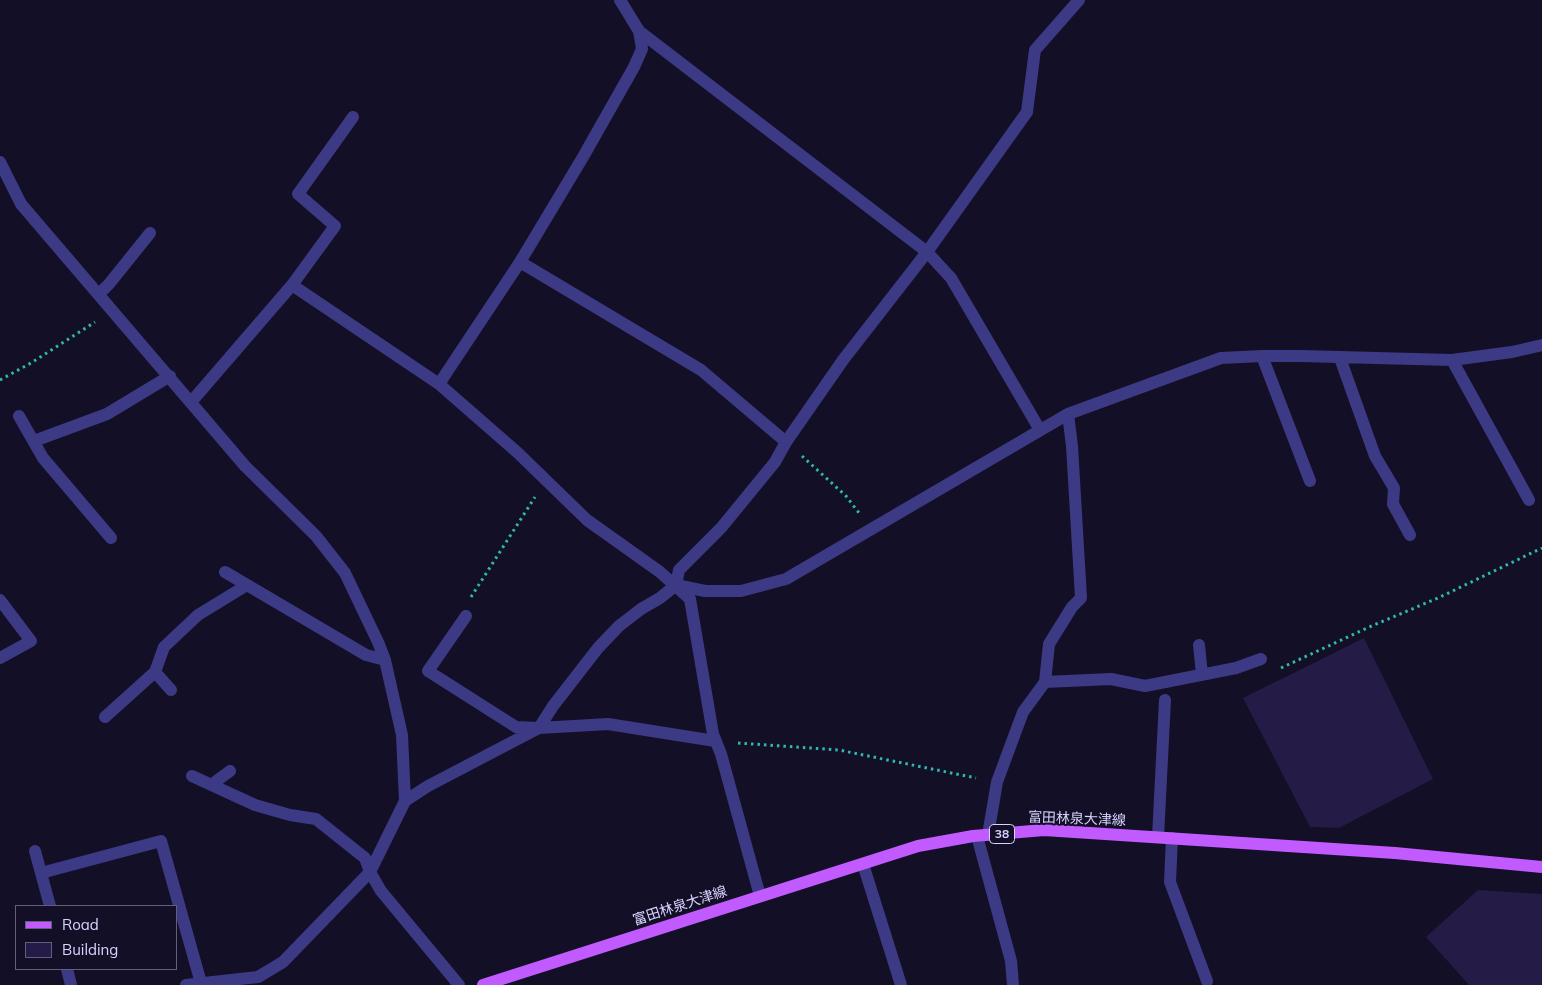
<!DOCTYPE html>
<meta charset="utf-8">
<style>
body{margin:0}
#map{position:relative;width:1542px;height:985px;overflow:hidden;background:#130f26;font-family:Mulish,sans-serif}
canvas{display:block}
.legend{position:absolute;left:15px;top:905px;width:162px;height:65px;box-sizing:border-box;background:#130f26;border:1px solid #625e7d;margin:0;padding:6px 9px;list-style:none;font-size:15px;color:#d9d4ff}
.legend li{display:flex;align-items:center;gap:10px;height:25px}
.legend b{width:25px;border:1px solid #625e7d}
</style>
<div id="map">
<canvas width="1542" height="985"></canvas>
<ul class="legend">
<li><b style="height:6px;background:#c25bff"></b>Road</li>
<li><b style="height:14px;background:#241b47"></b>Building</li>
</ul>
</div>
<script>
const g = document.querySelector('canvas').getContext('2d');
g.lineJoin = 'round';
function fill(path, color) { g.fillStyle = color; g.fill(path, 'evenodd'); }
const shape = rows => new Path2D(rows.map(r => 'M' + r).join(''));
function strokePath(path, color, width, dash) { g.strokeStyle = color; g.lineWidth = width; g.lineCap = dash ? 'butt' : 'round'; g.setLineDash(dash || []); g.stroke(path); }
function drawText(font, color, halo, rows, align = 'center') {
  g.font = font + ' Mulish,"Noto Sans JP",sans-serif'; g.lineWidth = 4; g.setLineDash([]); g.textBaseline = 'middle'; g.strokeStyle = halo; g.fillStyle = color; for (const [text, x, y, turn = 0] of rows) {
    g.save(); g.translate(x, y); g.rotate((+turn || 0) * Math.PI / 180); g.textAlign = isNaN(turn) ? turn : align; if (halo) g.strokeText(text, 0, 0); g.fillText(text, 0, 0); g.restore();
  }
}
fill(shape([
 [1364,638,1433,779,1339,828,1310,827,1243,698],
 [1478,890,1542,894,1542,985,1469,985,1426,937]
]), '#241b47');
strokePath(shape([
 [0,380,31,363,95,322],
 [802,456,846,496,859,513],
 [471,597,535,497],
 [1281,668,1367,628,1438,598,1542,548],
 [738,743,839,750,976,778]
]), '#2fb8b0', 3, [2.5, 4]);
strokePath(shape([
 [520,262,701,370,786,442],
 [977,836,1011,961,1013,985]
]), '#3d3a85', 12);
strokePath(shape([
 [639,31,927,252,951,278,1040,430],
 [0,162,21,204,245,466,316,536,345,573,378,642,385,660,402,735,405,801,370,872,381,891,459,985],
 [292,285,335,226,298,194,353,117],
 [99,294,109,284,150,233],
 [1262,356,1310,481],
 [1340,358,1375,456,1394,488,1393,504,1410,535],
 [1452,360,1529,500],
 [439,384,518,453,587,520,660,572,690,599,713,734,721,754,760,896],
 [192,401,292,285,439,384,520,262,583,157,634,67,642,49,639,31,620,0],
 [19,416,43,458,111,538],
 [34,441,107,414,170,376],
 [225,572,366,655,385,660],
 [676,585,705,591,741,591,786,579,1068,414,1221,358,1262,356,1301,356,1452,360,1512,352,1542,345],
 [0,600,31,641,0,658],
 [466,616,428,671,516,727,539,728,608,724,715,741],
 [1199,645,1202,675],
 [155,672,171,690],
 [1045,682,1111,679,1145,686,1236,668,1261,659],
 [105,717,155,672,164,647,198,615,247,585],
 [211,785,230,771],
 [405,801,428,786,539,728,553,706,598,648,619,626,641,609,660,598,676,585,679,570,721,528,775,462,786,442,843,360,927,252,1027,112,1035,50,1079,0],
 [988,835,997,782,1023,712,1045,682,1049,644,1072,607,1081,598,1072,446,1068,414],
 [1158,837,1165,700],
 [1172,838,1170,882,1207,981],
 [35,851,50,906],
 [863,864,901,985],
 [41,873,161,841,201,983],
 [67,969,71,985],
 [186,985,258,977,283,962,370,872,365,858,316,819,290,815,255,805,192,776]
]), '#3d3a85', 12);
strokePath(shape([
 [483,985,918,846,973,836,1044,830,1395,853,1542,867]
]), '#c25bff', 12);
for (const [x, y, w] of [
 [1002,834,25]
]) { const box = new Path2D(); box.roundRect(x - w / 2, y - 9.5, w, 19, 4); g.fillStyle = '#130f26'; g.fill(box); strokePath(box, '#d9d4ff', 1); }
drawText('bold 12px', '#d9d4ff', null, [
 ["38",1002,834]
]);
drawText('14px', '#d9d4ff', '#130f26', [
 ["富田林泉大津線",1077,819,2],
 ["富田林泉大津線",680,906,-18]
]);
</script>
